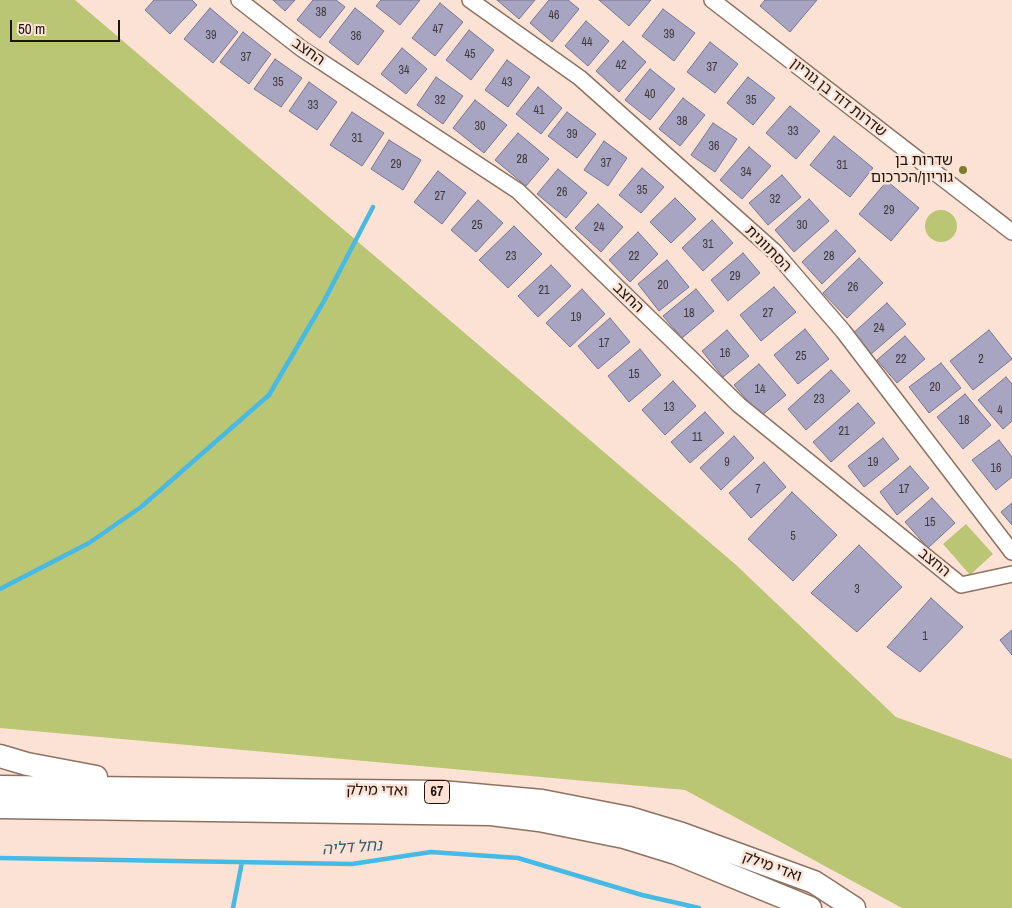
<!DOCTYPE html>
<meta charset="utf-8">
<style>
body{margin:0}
#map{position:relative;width:1012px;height:908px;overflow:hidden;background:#fbe2d4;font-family:"Archivo Narrow",sans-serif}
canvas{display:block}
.scale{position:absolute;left:10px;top:20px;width:110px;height:22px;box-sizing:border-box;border:2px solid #1e140e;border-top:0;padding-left:6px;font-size:15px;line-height:18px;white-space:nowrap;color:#1e140e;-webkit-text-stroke:4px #fbe2d4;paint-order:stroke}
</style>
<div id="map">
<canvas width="1012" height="908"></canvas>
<div class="scale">50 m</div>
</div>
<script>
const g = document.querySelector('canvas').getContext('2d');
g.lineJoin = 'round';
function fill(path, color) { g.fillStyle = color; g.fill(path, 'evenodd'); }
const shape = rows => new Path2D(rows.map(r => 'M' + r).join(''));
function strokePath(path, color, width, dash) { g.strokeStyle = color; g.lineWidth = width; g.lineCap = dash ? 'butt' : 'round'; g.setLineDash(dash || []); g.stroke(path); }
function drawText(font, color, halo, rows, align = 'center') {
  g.font = font + ' "Archivo Narrow","Noto Sans Hebrew",sans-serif'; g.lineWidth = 5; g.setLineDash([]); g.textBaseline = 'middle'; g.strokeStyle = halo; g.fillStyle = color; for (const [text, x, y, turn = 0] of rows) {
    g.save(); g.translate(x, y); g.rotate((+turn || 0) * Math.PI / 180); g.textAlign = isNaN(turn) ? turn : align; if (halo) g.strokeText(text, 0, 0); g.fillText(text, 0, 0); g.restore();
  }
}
fill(shape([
 [0,0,75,0,735,564,896,717,1012,759,1012,908,902,908,685,790,0,728],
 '925 226a16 16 0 1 1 32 0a16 16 0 1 1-32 0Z',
 [966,524,993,554,970,575,943,544]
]), '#bbc674');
strokePath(shape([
 [0,589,89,543,141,507,269,395,324,301,373,207],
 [0,858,352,864,431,852,518,858,642,895,699,908],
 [233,908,242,862]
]), '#46b9e4', 4.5);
const building = shape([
 [154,0,192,0,197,5,170,34,145,10,154,0],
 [273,0,295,0,285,11,273,0],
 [313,0,336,0,345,7,320,38,297,20,313,0],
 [381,0,420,0,400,25,376,6,381,0],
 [497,0,535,0,519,19,497,0],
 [549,0,568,0,579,9,552,42,530,23,549,0],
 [599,0,651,0,629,26,599,0],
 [765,0,817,0,790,32,760,6,765,0],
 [440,3,463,22,435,56,412,38,440,3],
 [210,8,238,32,213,63,184,39,210,8],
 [355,8,384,31,358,65,329,42,355,8],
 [663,9,695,33,674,61,642,36,663,9],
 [586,21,609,41,588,66,565,46,586,21],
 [469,30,494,50,471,80,446,60,469,30],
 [243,32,271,54,249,84,220,62,243,32],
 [623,41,646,62,619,92,596,71,623,41],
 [710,42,738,64,715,93,687,72,710,42],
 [402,48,427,69,406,94,381,74,402,48],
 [275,59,302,78,281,107,254,89,275,59],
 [507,60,530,77,508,107,485,90,507,60],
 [650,69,675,89,650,120,625,100,650,69],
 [436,77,463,96,443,124,417,105,436,77],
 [748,77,775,98,753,125,727,103,748,77],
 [309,82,337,102,317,130,289,111,309,82],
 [538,87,562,108,541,134,516,114,538,87],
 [683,98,705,115,680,146,659,129,683,98],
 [475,100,507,125,484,153,453,128,475,100],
 [790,106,820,131,796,159,766,133,790,106],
 [352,112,384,133,362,166,330,145,352,112],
 [567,112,596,134,577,158,548,136,567,112],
 [713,123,737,139,715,172,691,155,713,123],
 [518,133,549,159,526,186,495,160,518,133],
 [834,136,873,168,850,197,810,165,834,136],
 [389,140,421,160,403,190,371,169,389,140],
 [604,141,627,158,608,186,584,170,604,141],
 [749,147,771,166,742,199,720,180,749,147],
 [642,168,664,187,641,213,619,195,642,168],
 [558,169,587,193,566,218,537,194,558,169],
 [438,171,466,193,442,224,414,202,438,171],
 [782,175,801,197,768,225,749,203,782,175],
 [887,181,919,208,891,241,859,214,887,181],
 [675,198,696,219,671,243,650,222,675,198],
 [809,199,829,221,794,252,775,230,809,199],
 [478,200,503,223,476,252,451,230,478,200],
 [598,204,623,227,601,252,575,228,598,204],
 [712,220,733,243,703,271,682,248,712,220],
 [514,226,542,254,508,288,479,260,514,226],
 [836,230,856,251,822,284,802,262,836,230],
 [638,232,658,254,630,282,609,260,638,232],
 [743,253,760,273,728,301,711,280,743,253],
 [859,258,883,283,847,318,823,293,859,258],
 [667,260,689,287,659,311,638,284,667,260],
 [551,265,571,286,538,317,518,296,551,265],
 [774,287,796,312,761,341,740,315,774,287],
 [582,289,605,314,570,347,546,323,582,289],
 [696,289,714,311,682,338,663,316,696,289],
 [887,303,906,324,870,355,852,334,887,303],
 [610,318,630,342,598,369,578,346,610,318],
 [805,329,829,359,798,384,774,355,805,329],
 [727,330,749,356,723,377,702,351,727,330],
 [989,330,1012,359,973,390,950,361,989,330],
 [905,336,925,359,897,383,877,360,905,336],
 [640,349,661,375,629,402,608,376,640,349],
 [941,363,961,388,929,413,909,387,941,363],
 [759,364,786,395,761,416,734,385,759,364],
 [831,370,850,391,806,430,788,409,831,370],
 [1006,377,1012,384,1012,421,1003,429,978,400,1006,377],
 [673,381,696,406,665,435,642,410,673,381],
 [965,394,991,425,963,449,937,417,965,394],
 [858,403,875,423,831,462,813,442,858,403],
 [705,412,724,433,690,463,671,442,705,412],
 [734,436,754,458,721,490,700,468,734,436],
 [883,438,899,459,864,487,848,466,883,438],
 [999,440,1012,457,1012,477,996,490,972,460,999,440],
 [764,462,786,487,751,518,729,493,764,462],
 [910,466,929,488,897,515,880,492,910,466],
 [792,492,837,535,793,581,748,539,792,492],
 [932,498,955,523,928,548,905,522,932,498],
 [1012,503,1012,525,1001,512,1012,503],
 [859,545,902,587,857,632,811,593,859,545],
 [931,598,963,627,920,672,887,647,931,598],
 [1012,630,1012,655,1000,640,1012,630]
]);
fill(building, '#a7a5c2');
strokePath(building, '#787691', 1);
const minor = shape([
 [239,0,302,49,518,191,739,405,961,585,1012,574],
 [470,0,580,78,775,252,843,331,1012,552],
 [712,0,1012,232]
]);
const highway = shape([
 [0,756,27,764,96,777],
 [0,787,441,792,542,801,629,818,682,834,814,882,854,908],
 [0,807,491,814,539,820,624,837,676,853,810,908]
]);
strokePath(minor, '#8d7262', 18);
strokePath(highway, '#8d7262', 25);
strokePath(minor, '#fff', 15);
strokePath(highway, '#fff', 22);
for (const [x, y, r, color] of [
 [963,170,5,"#7b7e28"]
]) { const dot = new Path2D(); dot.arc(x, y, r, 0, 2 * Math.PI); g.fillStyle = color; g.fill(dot); strokePath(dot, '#fbe2d4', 2); }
drawText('12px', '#40383b', null, [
 ["38",321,13],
 ["46",554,16],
 ["47",438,30],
 ["39",669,35],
 ["39",211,36],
 ["36",356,37],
 ["44",587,43],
 ["45",470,55],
 ["37",246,58],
 ["42",621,66],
 ["37",712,68],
 ["34",404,71],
 ["35",278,83],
 ["43",507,83],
 ["40",650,95],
 ["32",440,101],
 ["35",751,101],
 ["33",313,106],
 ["41",539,111],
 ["38",682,122],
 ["30",480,127],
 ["33",793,132],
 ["39",572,135],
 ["31",357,139],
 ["36",714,147],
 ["28",522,160],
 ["37",606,164],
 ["29",396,165],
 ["31",842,166],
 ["34",746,173],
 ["35",642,191],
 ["26",562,193],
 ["27",440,197],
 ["32",775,200],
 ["29",889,211],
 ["25",477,226],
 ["30",802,226],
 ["24",599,228],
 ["31",708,245],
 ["23",511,257],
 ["22",634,257],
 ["28",829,257],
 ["29",735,277],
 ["20",663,286],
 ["26",853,288],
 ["21",544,291],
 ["18",689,314],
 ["27",768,314],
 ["19",576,318],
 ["24",879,329],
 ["17",604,344],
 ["16",725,354],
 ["25",801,357],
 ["22",901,360],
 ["2",981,360],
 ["15",634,375],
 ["20",935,388],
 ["14",760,390],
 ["23",819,400],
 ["13",669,408],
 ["4",1000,411],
 ["18",964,421],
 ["21",844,432],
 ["11",697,438],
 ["9",727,463],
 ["19",873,463],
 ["16",996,469],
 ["7",758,490],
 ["17",904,490],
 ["15",930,523],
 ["5",793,537],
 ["3",857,590],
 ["1",925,637]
]);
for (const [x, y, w] of [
 [437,792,25]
]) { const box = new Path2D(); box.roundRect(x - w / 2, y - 11.5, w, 23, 4); g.fillStyle = '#fbe2d4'; g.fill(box); strokePath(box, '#1e140e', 1); }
drawText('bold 14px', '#1e140e', null, [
 ["67",437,792]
]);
drawText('15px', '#1e140e', '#fbe2d4', [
 ["החצב",308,52,35],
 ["שדרות דוד בן גוריון",838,98,38],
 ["הסתוונית",768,249,45],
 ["החצב",628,298,44],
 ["החצב",934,563,39],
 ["ואדי מילק",377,791,1],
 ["ואדי מילק",772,867,20]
]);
drawText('15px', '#1e140e', '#fbe2d4', [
 ["שדרות בן",953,161],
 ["גוריון/הכרכום",953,178]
], 'right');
drawText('italic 16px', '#2d5c6f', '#fbe2d4', [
 ["נחל דליה",352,848,-4]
]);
</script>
